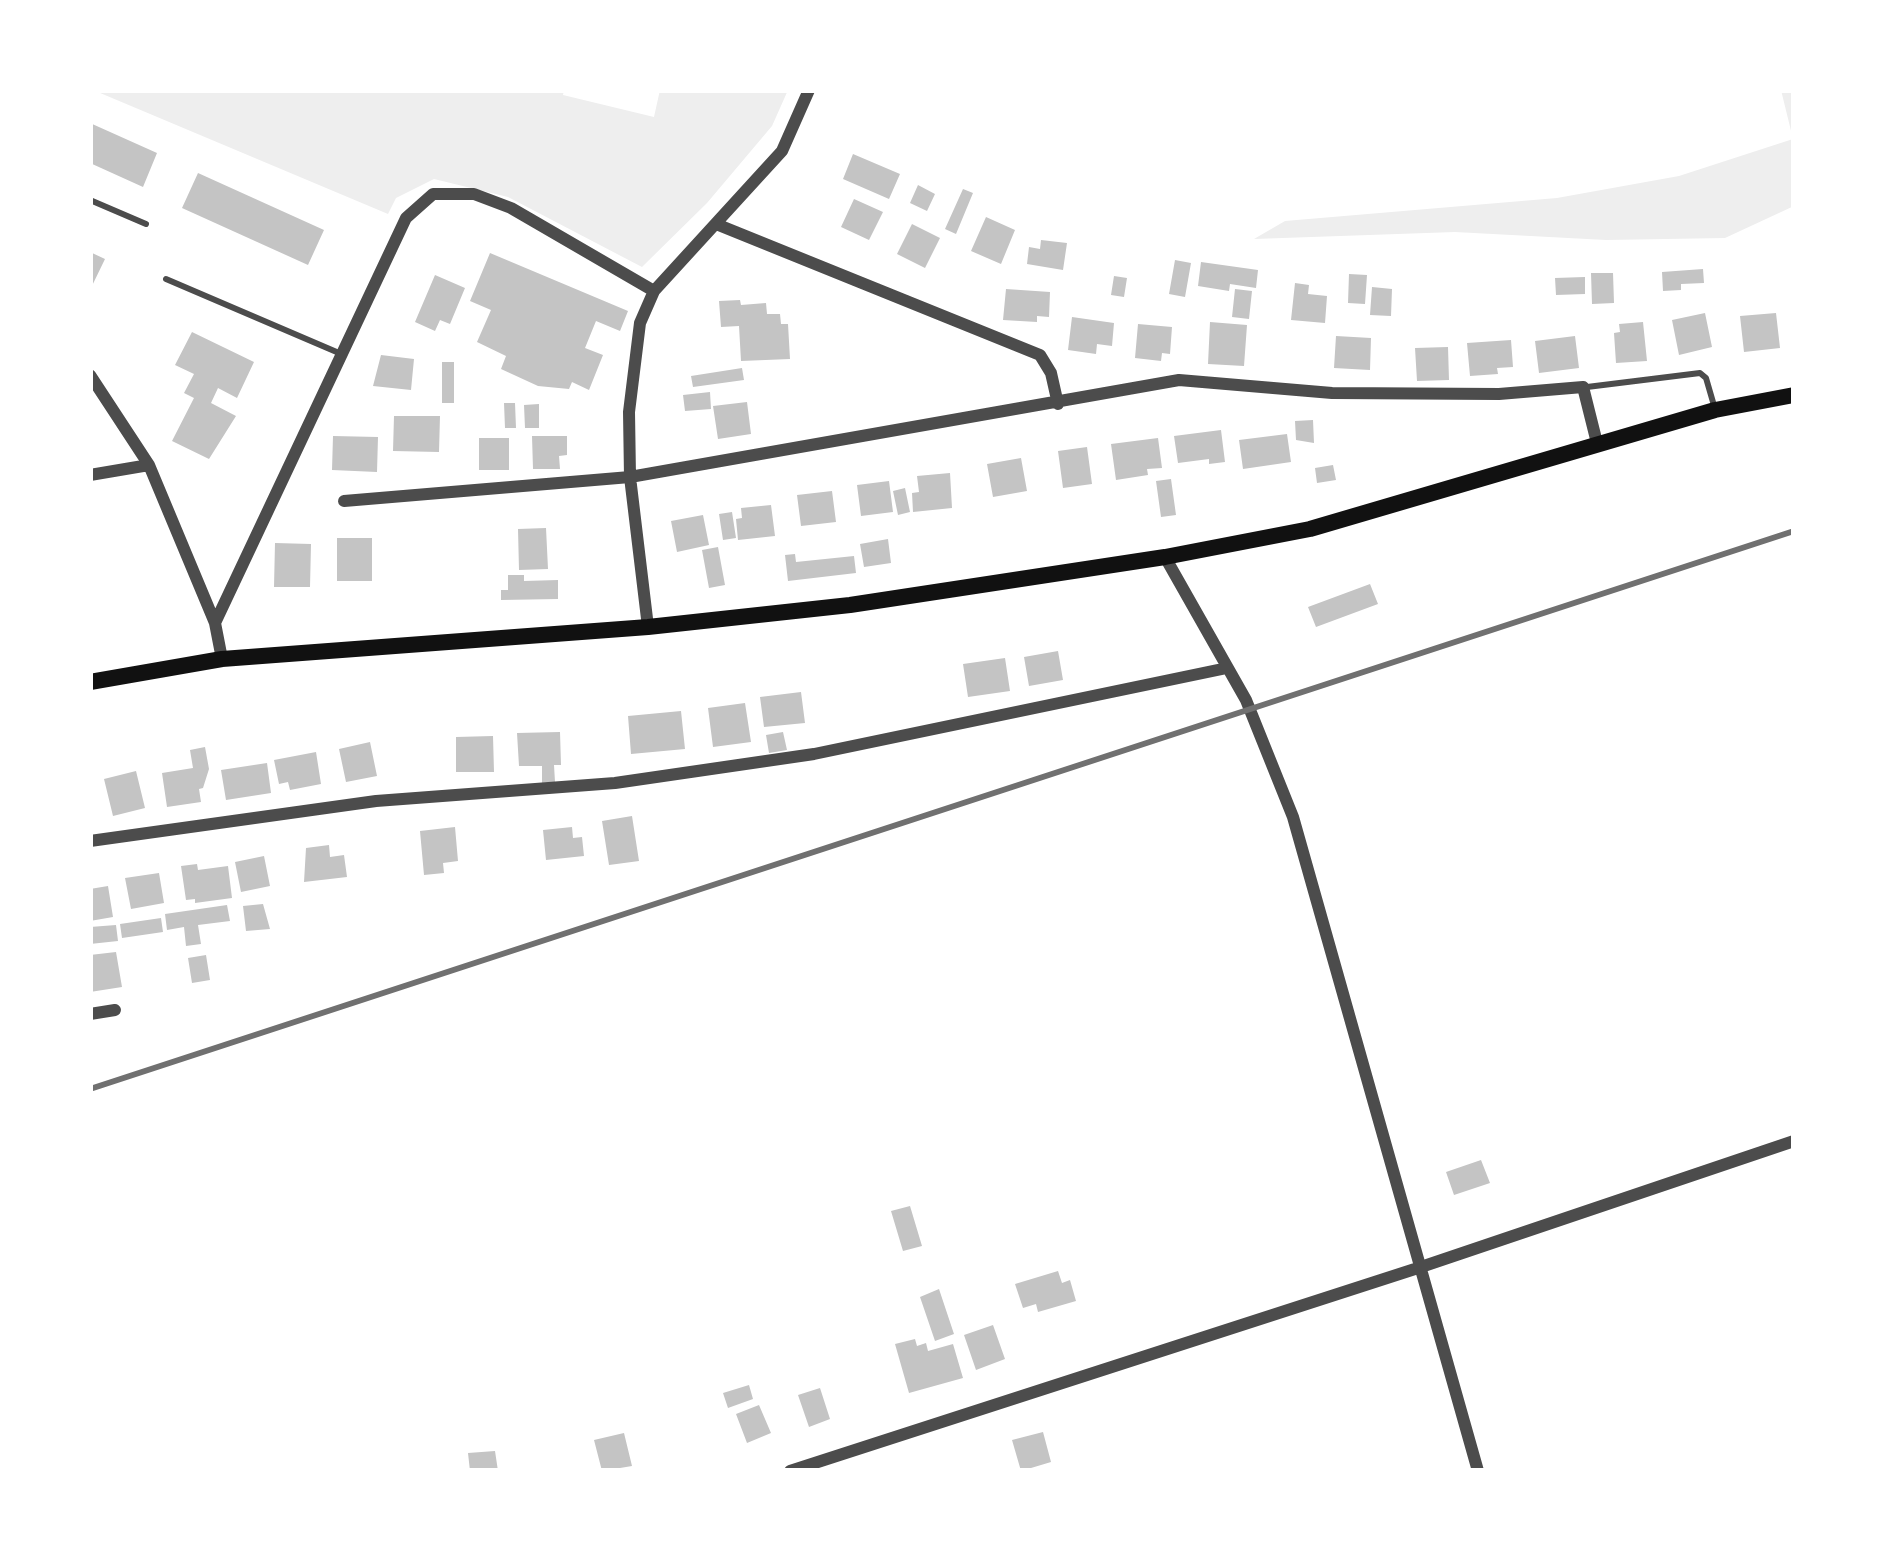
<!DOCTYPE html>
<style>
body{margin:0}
#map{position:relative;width:1884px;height:1561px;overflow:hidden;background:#fff;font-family:Manrope,sans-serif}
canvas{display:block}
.frame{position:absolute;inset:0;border:93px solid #fff;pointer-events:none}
</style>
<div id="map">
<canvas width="1884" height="1561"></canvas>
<div class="frame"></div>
</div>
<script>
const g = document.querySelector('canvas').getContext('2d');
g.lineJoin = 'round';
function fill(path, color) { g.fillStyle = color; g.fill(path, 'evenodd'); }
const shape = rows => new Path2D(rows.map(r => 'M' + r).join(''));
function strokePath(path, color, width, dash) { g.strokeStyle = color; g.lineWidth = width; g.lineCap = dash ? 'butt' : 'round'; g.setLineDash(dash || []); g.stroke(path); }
fill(shape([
 [93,90,564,90,563,95,654,117,660,90,788,90,772,126,707,203,642,267,508,197,434,179,396,198,388,214],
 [1781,90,1794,90,1794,206,1725,238,1606,240,1455,232,1254,239,1285,221,1557,198,1679,176,1793,139]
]), '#eee');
fill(shape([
 [90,123,157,153,143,187,90,163],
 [853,154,900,174,889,199,843,179],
 [198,173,324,230,308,265,182,208],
 [918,185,935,194,927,211,910,203],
 [963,189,973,193,956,234,945,229],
 [854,199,883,212,869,240,841,227],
 [986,217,1015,230,1001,264,971,251],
 [912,224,940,238,925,268,897,254],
 [1041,240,1067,243,1063,270,1027,264,1029,247,1040,249],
 [90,252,105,259,90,290],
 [490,253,628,311,620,331,596,321,585,348,603,355,589,390,572,382,569,389,538,386,501,369,506,356,477,342,491,310,470,301],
 [1175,260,1191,263,1185,297,1169,294],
 [1201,262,1258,270,1256,288,1230,284,1229,291,1198,286],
 [1703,269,1704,283,1681,284,1681,290,1663,291,1662,272],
 [1591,273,1613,273,1614,303,1592,304],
 [1349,274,1367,275,1365,304,1348,303],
 [435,275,465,288,450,324,440,320,435,331,415,322],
 [1114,276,1127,278,1124,297,1111,295],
 [1585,277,1585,294,1556,295,1555,278],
 [1295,283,1309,285,1308,294,1327,296,1325,323,1291,320],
 [1372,287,1392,289,1391,316,1370,315],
 [1006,289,1050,292,1049,317,1037,316,1037,322,1003,320],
 [1235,289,1252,291,1249,319,1232,317],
 [740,300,741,305,766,303,767,314,780,314,781,324,788,324,790,359,741,361,739,326,721,327,719,301],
 [1705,313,1712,347,1679,355,1672,320],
 [1776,313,1780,348,1744,352,1740,316],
 [1072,317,1114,323,1112,346,1097,344,1096,354,1068,350],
 [1210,322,1247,325,1244,366,1208,364],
 [1643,322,1647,361,1616,363,1614,333,1620,332,1619,324],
 [1138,324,1172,327,1170,354,1162,353,1161,361,1135,358],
 [192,332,254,362,237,398,218,388,211,403,236,416,209,459,172,441,194,398,184,393,194,374,175,365],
 [1336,336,1371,338,1370,370,1334,368],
 [1575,336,1579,368,1539,373,1535,341],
 [1511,340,1513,367,1497,368,1498,374,1470,376,1467,343],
 [1448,347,1449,380,1417,381,1415,348],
 [381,355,414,359,411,390,373,386],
 [442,362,454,362,454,403,442,403],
 [742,368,744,380,693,387,691,376],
 [710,392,711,409,685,411,683,395],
 [747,402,751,434,718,439,713,406],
 [504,403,515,403,516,428,505,428],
 [539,404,539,428,525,428,524,405],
 [394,416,440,416,439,452,393,451],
 [1313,420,1314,443,1296,440,1295,421],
 [1221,430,1225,462,1209,464,1209,459,1178,463,1174,436],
 [1287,434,1291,462,1243,469,1239,440],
 [333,436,378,437,377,472,332,470],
 [532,436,567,436,567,455,559,456,560,469,533,469],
 [479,438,509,438,509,470,479,470],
 [1158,438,1162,468,1147,469,1148,475,1116,480,1111,444],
 [1087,447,1092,484,1063,488,1058,451],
 [1021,458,1027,491,993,497,987,464],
 [1333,465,1336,480,1317,483,1315,468],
 [950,473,952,508,913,512,912,493,919,492,917,476],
 [1171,479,1176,515,1161,517,1156,481],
 [889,481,893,512,861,516,857,485],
 [905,488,910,512,898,515,893,491],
 [832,491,836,522,801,526,797,495],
 [771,505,775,536,738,540,736,519,742,518,741,508],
 [732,512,736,538,723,540,719,514],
 [703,515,709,545,677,552,671,521],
 [546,528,548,569,519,570,518,529],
 [337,538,372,538,372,581,337,581],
 [888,539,891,563,864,567,860,544],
 [275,543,311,544,310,587,274,587],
 [718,547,725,585,709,588,702,550],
 [795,554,796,562,854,556,856,573,788,581,785,555],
 [508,575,524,575,524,581,558,580,558,599,501,600,501,590,508,590],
 [1370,584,1378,604,1316,627,1308,607],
 [1058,651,1063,680,1029,686,1024,657],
 [1005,658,1010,691,968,697,963,664],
 [801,692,805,723,764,727,760,697],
 [745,703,751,742,713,747,708,708],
 [681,711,685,749,631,754,628,716],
 [560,732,561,765,554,765,555,782,542,783,542,766,519,766,517,733],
 [783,732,787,750,769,753,766,735],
 [493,736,494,772,456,772,456,737],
 [370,742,377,776,346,782,339,749],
 [205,747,209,769,203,788,199,789,201,802,167,807,162,773,193,768,190,750],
 [316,752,321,784,290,790,288,782,279,784,274,760],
 [267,763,271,793,226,800,221,770],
 [136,771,145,808,113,816,104,779],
 [632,816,639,861,609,865,602,821],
 [455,827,458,861,443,863,444,873,424,875,420,831],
 [572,827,573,838,582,837,584,856,546,860,543,830],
 [329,845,330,857,344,855,347,877,304,882,306,848],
 [264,856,270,886,241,892,235,862],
 [197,864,198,870,228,866,232,898,195,903,195,899,186,900,181,866],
 [159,873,164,903,131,909,125,878],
 [108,886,113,917,90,921,90,889],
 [263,904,270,929,246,931,243,906],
 [227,905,230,921,198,925,201,944,186,946,184,927,167,930,165,914],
 [161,918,163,932,122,938,120,924],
 [116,925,118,941,90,944,90,927],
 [116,952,122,987,90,992,90,955],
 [206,955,210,980,192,983,188,958],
 [1481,1160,1490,1183,1454,1195,1446,1172],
 [910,1206,922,1246,903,1251,891,1211],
 [1058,1271,1062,1283,1070,1280,1076,1301,1038,1312,1036,1304,1023,1308,1015,1284],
 [939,1289,954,1334,935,1341,920,1297],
 [993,1325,1005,1359,976,1370,964,1335],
 [915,1339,917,1346,926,1343,928,1351,953,1344,963,1378,909,1393,895,1344],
 [749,1385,753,1399,728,1408,723,1393],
 [820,1388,830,1419,809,1427,798,1395],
 [759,1405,771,1433,747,1443,736,1414],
 [1043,1432,1051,1462,1021,1471,1012,1440],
 [624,1433,632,1466,602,1471,594,1440],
 [495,1451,498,1471,470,1471,468,1453]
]), '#c4c4c4');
strokePath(shape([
 [90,200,146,224],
 [166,279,339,353],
 [1587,387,1700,373,1706,378,1715,409]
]), '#4c4c4c', 6);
strokePath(shape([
 [716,224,1040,355,1051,373,1058,404],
 [90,375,149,465,215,623,222,659],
 [90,475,149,465],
 [344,501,630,477,1179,380,1332,393,1499,394,1583,387,1597,443],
 [1165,557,1246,700,1293,817,1478,1471],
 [215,623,406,218,433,194,474,194,511,208,654,291],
 [648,627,630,477,629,412,640,323,654,291,782,151,809,90],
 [90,841,376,801,615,783,814,754,1227,668],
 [90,1014,115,1010],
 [790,1471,1418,1268,1794,1141]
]), '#4c4c4c', 12);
strokePath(shape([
 [90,682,222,659,648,627,850,605,1165,557,1310,529,1715,410,1794,395]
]), '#111', 16);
strokePath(shape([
 [90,1089,1794,531]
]), '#707070', 6);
</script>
